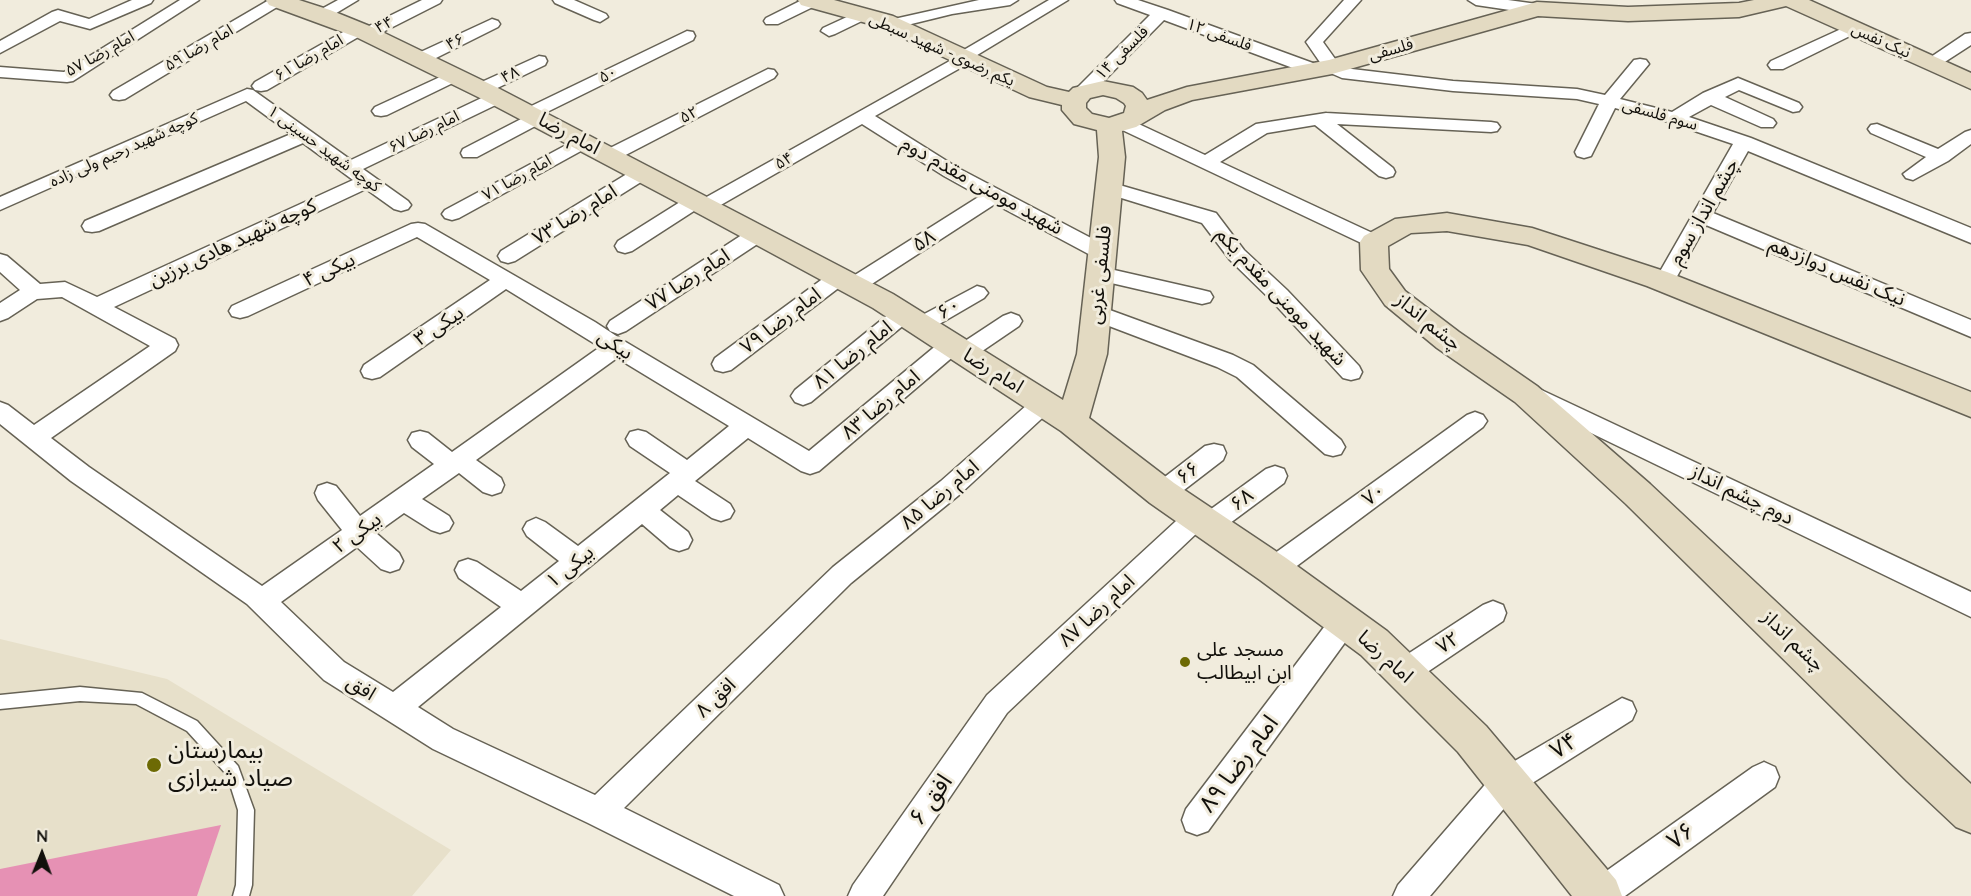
<!DOCTYPE html>
<meta charset="utf-8">
<style>
body{margin:0}
#map{position:relative;width:1971px;height:896px;overflow:hidden;background:#f1ecdd;font-family:Quicksand,sans-serif}
canvas{display:block}
.north{position:absolute;left:12px;top:824px;width:60px;height:60px;-webkit-text-stroke:4px #f1ecdd;paint-order:stroke;rotate:1deg;font-size:16px;font-weight:700;line-height:24px;text-align:center;color:#12100b}
.north::after{content:'';display:block;margin:auto;width:21px;height:27px;background:#12100b;clip-path:polygon(50% 0,100% 100%,50% 72%,0 100%)}
</style>
<div id="map">
<canvas width="1971" height="896"></canvas>
<div class="north">N</div>
</div>
<script>
const g = document.querySelector('canvas').getContext('2d');
g.lineJoin = 'round';
function fill(path, color) { g.fillStyle = color; g.fill(path, 'evenodd'); }
const shape = rows => new Path2D(rows.map(r => 'M' + r).join(''));
function strokePath(path, color, width, dash) { g.strokeStyle = color; g.lineWidth = width; g.lineCap = dash ? 'butt' : 'round'; g.setLineDash(dash || []); g.stroke(path); }
function drawText(font, color, halo, rows, align = 'center') {
  g.font = font + ' Quicksand,"Noto Sans Arabic",sans-serif'; g.lineWidth = 6; g.setLineDash([]); g.textBaseline = 'middle'; g.strokeStyle = halo; g.fillStyle = color; for (const [text, x, y, turn = 0] of rows) {
    g.save(); g.translate(x, y); g.rotate((+turn || 0) * Math.PI / 180); g.textAlign = isNaN(turn) ? turn : align; if (halo) g.strokeText(text, 0, 0); g.fillText(text, 0, 0); g.restore();
  }
}
fill(shape([
 [0,639,167,679,451,850,412,896,0,896]
]), '#e7e0ca');
fill(shape([
 [221,825,197,896,0,896,0,869]
]), '#e691b4');
const lane = shape([
 [80,687,142,693,197,721,238,766,254,810,252,885,249,896,233,896,236,885,238,810,227,775,187,731,136,704,80,701,0,709,0,695,80,687]
]);
const street = shape([
 [132,0,153,0,151,3,90,29,60,21,0,53,0,41,52,12,58,10,89,19,132,0],
 [180,0,199,0,73,81,67,82,0,77,0,67,64,72,180,0],
 [269,0,287,1,125,99,119,100,113,99,110,95,113,91,269,0],
 [338,0,358,0,328,18,316,18,314,15,316,12,338,0],
 [422,0,442,0,440,3,373,37,367,39,360,36,267,90,261,91,255,90,252,86,255,82,352,27,358,25,365,28,422,0],
 [553,0,574,0,606,14,608,17,600,22,594,20,555,3,553,0],
 [802,0,821,1,819,4,778,24,766,24,764,21,766,18,802,0],
 [979,0,1018,0,1010,5,952,14,891,29,883,24,885,21,979,0],
 [1049,0,1068,0,964,63,962,67,875,116,958,168,1110,248,1113,253,1110,258,1103,260,1096,258,995,204,861,291,854,293,847,291,843,286,845,283,731,370,723,372,715,370,712,364,715,358,832,272,839,270,846,272,849,277,847,280,980,196,944,176,862,124,712,210,705,212,697,209,632,251,625,253,618,251,615,246,618,241,688,197,695,195,703,199,955,58,957,54,1049,0],
 [1115,0,1138,0,1168,10,1321,66,1324,70,1321,74,1309,74,1164,20,1088,97,1076,97,1073,93,1076,89,1150,15,1117,3,1115,0],
 [1344,0,1361,0,1323,42,1338,63,1352,69,1453,81,1577,89,1605,95,1634,60,1640,59,1646,60,1649,64,1620,99,1672,112,1703,93,1738,78,1799,103,1802,107,1799,111,1793,112,1739,90,1725,97,1773,119,1776,123,1773,127,1761,127,1711,105,1689,117,1751,138,1971,228,1971,243,1748,151,1713,213,1971,320,1971,337,1706,225,1671,287,1664,289,1657,287,1654,282,1733,144,1668,122,1615,108,1591,156,1584,158,1577,156,1575,152,1599,104,1577,99,1453,91,1342,78,1326,71,1306,42,1344,0],
 [1468,0,1508,0,1537,4,1545,9,1537,14,1476,5,1468,0],
 [862,10,870,15,868,18,835,34,829,36,821,31,823,28,862,10],
 [492,19,498,21,500,24,498,27,424,64,418,65,412,64,410,60,412,56,492,19],
 [1852,24,1858,26,1860,29,1858,32,1783,69,1771,69,1768,65,1771,61,1852,24],
 [687,31,693,32,695,36,693,40,543,114,546,118,543,122,477,157,463,157,461,153,463,149,523,118,520,114,523,110,687,31],
 [1971,33,1971,45,1937,67,1925,67,1922,63,1965,34,1971,33],
 [539,56,545,57,547,61,545,65,487,93,481,94,475,93,472,89,475,85,539,56],
 [768,69,774,70,777,74,774,78,616,160,602,160,600,156,602,152,768,69],
 [453,71,459,72,462,76,459,80,387,115,381,116,375,115,372,111,375,107,453,71],
 [247,89,253,90,351,160,492,93,498,92,504,93,507,97,504,101,363,169,408,201,411,205,408,209,401,211,394,209,366,189,114,307,175,339,178,345,175,351,51,438,89,467,262,586,342,530,318,500,315,493,318,486,327,483,336,486,360,516,434,464,412,447,408,440,412,433,420,431,428,433,452,452,600,347,506,289,380,377,372,379,364,377,361,371,364,365,490,280,417,237,248,316,240,318,232,316,229,311,232,306,411,224,418,223,425,224,595,322,624,341,809,451,944,339,952,337,960,339,962,343,1003,316,1011,313,1019,316,1022,321,1019,326,972,358,964,360,955,355,819,471,810,474,801,471,748,438,695,481,730,504,734,511,730,518,721,521,712,518,678,495,660,510,688,532,692,540,688,548,679,551,670,548,642,524,418,707,453,729,595,795,833,567,941,481,1036,397,1044,394,1052,397,1056,403,1052,409,959,495,851,583,624,808,779,885,784,896,734,896,588,823,433,749,324,680,247,604,71,481,0,424,0,402,8,405,34,425,150,346,62,297,37,299,8,318,0,321,0,303,20,290,0,272,0,254,7,256,40,284,65,282,97,297,353,180,303,143,99,231,92,232,85,231,82,226,85,221,291,134,246,101,0,210,0,197,247,89],
 [617,358,729,426,687,460,646,432,638,430,630,432,626,439,630,446,670,473,578,546,545,522,536,518,527,522,523,529,527,536,559,561,521,591,477,562,468,559,459,562,455,570,459,578,501,607,393,692,344,662,281,602,357,547,381,569,390,572,399,569,403,561,399,553,376,533,404,513,431,530,440,533,449,530,453,523,449,516,422,499,459,473,483,492,492,495,501,492,504,485,501,478,476,460,617,358],
 [1326,113,1491,122,1497,123,1500,127,1497,131,1491,132,1337,124,1393,168,1395,172,1393,176,1386,178,1379,176,1315,125,1267,133,1220,162,1381,237,1384,242,1381,247,1374,249,1116,127,1113,123,1116,119,1122,118,1128,119,1205,155,1256,124,1326,113],
 [1877,124,1938,149,1965,132,1971,130,1971,144,1948,161,1913,180,1906,178,1903,174,1926,157,1871,133,1868,129,1871,125,1877,124],
 [583,136,590,138,592,142,590,146,459,218,452,220,445,218,442,214,445,210,583,136],
 [642,167,649,169,652,173,649,177,515,261,508,263,501,261,498,256,501,251,635,169,642,167],
 [1109,182,1216,213,1244,250,1287,290,1359,366,1362,372,1359,378,1351,380,1343,378,1271,300,1230,260,1202,223,1102,192,1099,188,1102,184,1109,182],
 [758,227,765,229,768,234,765,239,626,331,618,334,610,331,607,326,610,321,751,229,758,227],
 [1101,267,1202,290,1210,292,1213,297,1210,302,1202,304,1094,279,1091,274,1094,269,1101,267],
 [977,286,984,288,988,293,984,298,929,330,921,333,913,330,910,325,913,320,977,286],
 [1096,305,1233,355,1253,365,1341,440,1345,447,1341,454,1333,456,1325,454,1237,377,1217,367,1088,318,1085,313,1088,308,1096,305],
 [903,306,911,309,914,314,911,319,811,402,803,405,795,402,791,396,795,390,895,309,903,306],
 [1535,387,1971,592,1971,617,1527,402,1523,396,1527,390,1535,387],
 [1475,412,1483,415,1487,421,1483,427,1282,577,1273,580,1264,577,1260,569,1264,561,1467,415,1475,412],
 [1214,444,1223,446,1226,453,1223,460,1171,500,1162,503,1153,500,1150,493,1153,486,1205,446,1214,444],
 [1275,466,1284,469,1287,476,1284,483,1218,532,1209,535,1199,531,1007,713,883,896,848,896,853,885,987,695,1188,510,1197,507,1207,512,1266,469,1275,466],
 [1493,601,1503,605,1506,613,1503,621,1414,681,1404,685,1394,681,1390,672,1394,663,1483,605,1493,601],
 [1344,610,1354,614,1358,622,1354,630,1208,831,1197,835,1186,831,1182,820,1186,809,1334,614,1344,610],
 [1622,698,1632,702,1636,711,1632,720,1518,792,1430,896,1393,896,1398,885,1496,772,1622,698],
 [1764,762,1775,767,1779,777,1775,787,1625,896,1583,896,1588,884,1753,767,1764,762]
]);
const secondary = shape([
 [266,0,299,0,330,10,372,27,496,87,893,294,1063,400,1077,354,1099,157,1097,130,1074,124,1062,110,1062,105,1029,97,877,26,801,5,798,0,834,0,893,16,1047,87,1069,92,1073,88,1103,81,1133,87,1142,93,1147,100,1187,87,1329,60,1537,2,1628,7,1739,3,1754,0,1809,0,1971,73,1971,89,1786,6,1739,17,1628,21,1538,16,1332,74,1192,100,1165,110,1136,127,1122,131,1125,157,1107,354,1089,418,1174,483,1286,558,1387,631,1486,726,1616,880,1622,896,1572,896,1458,752,1361,655,1260,580,1150,503,1061,431,873,308,703,216,478,97,356,37,269,5,266,0],
 [1103,95,1116,98,1124,103,1126,106,1124,113,1109,118,1092,114,1086,108,1086,103,1090,98,1103,95],
 [1447,213,1532,228,1667,272,1971,392,1971,417,1647,286,1528,245,1447,231,1411,233,1388,246,1389,269,1405,291,1459,332,1537,386,1650,484,1971,784,1971,833,1956,827,1907,781,1626,504,1515,402,1437,348,1385,305,1361,270,1360,242,1364,236,1395,219,1447,213]
]);
strokePath(lane, '#666255', 3);
strokePath(street, '#666255', 3);
strokePath(secondary, '#666255', 3);
fill(lane, '#fff');
fill(street, '#fff');
fill(secondary, '#e3dac2');
for (const [x, y, r, color] of [
 [1185,662,6,"#6d6a04"],
 [154,765,8,"#6d6a04"]
]) { const dot = new Path2D(); dot.arc(x, y, r, 0, 2 * Math.PI); g.fillStyle = color; g.fill(dot); strokePath(dot, '#f1ecdd', 2); }
drawText('16px', '#12100b', '#f1ecdd', [
 ["۴۴",384,25,-27],
 ["۱۲ فلسفی",1219,35,20],
 ["نیک نفس",1881,41,24],
 ["۴۶",455,42,-26],
 ["۵۹ امام رضا",199,48,-30],
 ["یکم رضوی- شهید سبطی",942,50,24],
 ["فلسفی",1391,50,-16],
 ["۱۴ فلسفی",1122,53,-45],
 ["امام رضا ۵۷",100,54,-29],
 ["امام رضا ۶۱",309,58,-30],
 ["۴۸",510,75,-26],
 ["۵۰",608,75,-26],
 ["۵۲",689,115,-27],
 ["سوم فلسفی",1660,115,16],
 ["امام رضا ۶۷",424,132,-26],
 ["کوچه شهید حسینی ۱",324,149,36],
 ["کوچه شهید رحیم ولی زاده",124,150,-24],
 ["۵۴",784,161,-30],
 ["امام رضا ۷۱",517,178,-29]
]);
drawText('20px', '#12100b', '#f1ecdd', [
 ["امام رضا",569,134,28],
 ["شهید مومنی مقدم دوم",982,186,29],
 ["چشم انداز سوم",1704,212,-60],
 ["امام رضا ۷۳",575,215,-32],
 ["۵۸",924,241,-33],
 ["کوچه شهید هادی برزین",233,243,-25],
 ["۴ بیکی",329,270,-25],
 ["نیک نفس دوازدهم",1837,272,23],
 ["فلسفی غربی",1100,275,-84],
 ["امام رضا ۷۷",688,280,-33],
 ["شهید مومنی مقدم یکم",1281,297,47],
 ["۶۰",949,309,-30],
 ["امام رضا ۷۹",781,321,-37],
 ["چشم انداز",1428,322,39],
 ["۳ بیکی",439,326,-34],
 ["بیکی",615,345,33],
 ["امام رضا ۸۱",853,355,-39],
 ["امام رضا",993,371,32],
 ["امام رضا ۸۳",881,405,-40],
 ["۶۶",1188,473,-38],
 ["امام رضا ۸۵",940,495,-40],
 ["۷۰",1374,495,-36],
 ["دوم چشم انداز",1742,495,26],
 ["۶۸",1242,500,-37],
 ["۲ بیکی",357,533,-36],
 ["۱ بیکی",570,567,-39],
 ["امام رضا ۸۷",1097,611,-43],
 ["چشم انداز",1793,641,44],
 ["۷۲",1448,643,-33],
 ["امام رضا",1385,657,42],
 ["افق",361,688,32],
 ["افق ۸",716,698,-44]
]);
drawText('20px', '#12100b', '#f1ecdd', [
 ["مسجد علی",1197,650],
 ["ابن ابیطالب",1197,673]
], 'left');
drawText('24px', '#12100b', '#f1ecdd', [
 ["۷۴",1564,746,-32],
 ["امام رضا ۸۹",1239,764,-53],
 ["افق ۶",931,800,-55],
 ["۷۶",1681,836,-36]
]);
drawText('24px', '#12100b', '#f1ecdd', [
 ["بیمارستان",168,751],
 ["صیاد شیرازی",168,779]
], 'left');
</script>
